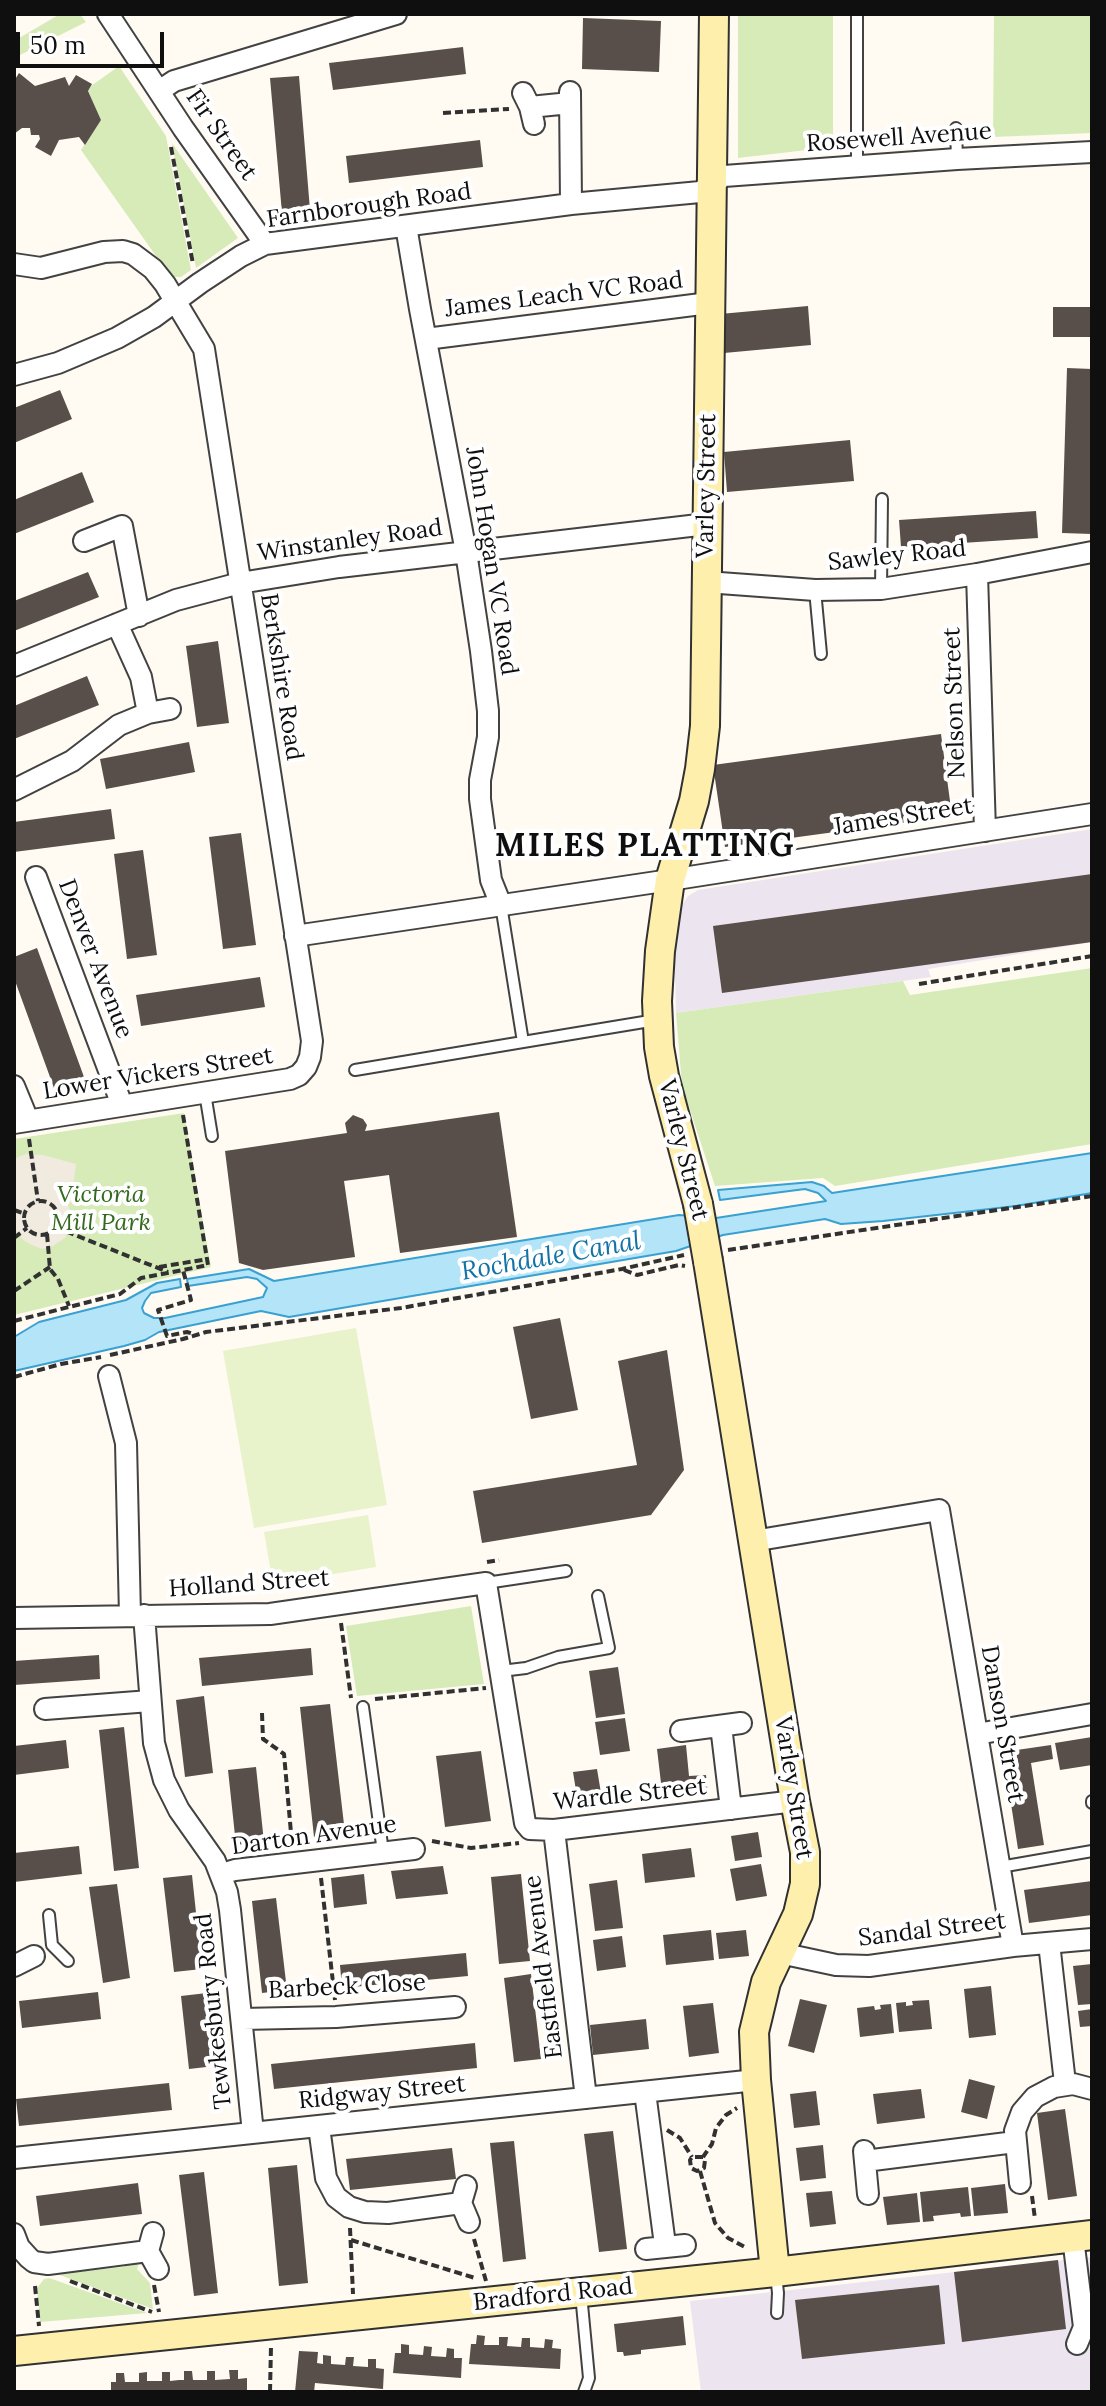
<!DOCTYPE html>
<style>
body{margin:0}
#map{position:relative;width:1106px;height:2406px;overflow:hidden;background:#fffbf2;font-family:Lora,serif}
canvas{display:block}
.frame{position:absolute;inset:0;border:16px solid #0f0f0f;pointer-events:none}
.scale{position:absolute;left:16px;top:32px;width:148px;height:36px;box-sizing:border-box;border:4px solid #0f0f0f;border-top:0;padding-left:10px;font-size:24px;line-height:28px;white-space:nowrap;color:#0f0f0f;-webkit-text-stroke:6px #fff;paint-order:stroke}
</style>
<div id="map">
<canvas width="1106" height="2406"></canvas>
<div class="frame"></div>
<div class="scale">50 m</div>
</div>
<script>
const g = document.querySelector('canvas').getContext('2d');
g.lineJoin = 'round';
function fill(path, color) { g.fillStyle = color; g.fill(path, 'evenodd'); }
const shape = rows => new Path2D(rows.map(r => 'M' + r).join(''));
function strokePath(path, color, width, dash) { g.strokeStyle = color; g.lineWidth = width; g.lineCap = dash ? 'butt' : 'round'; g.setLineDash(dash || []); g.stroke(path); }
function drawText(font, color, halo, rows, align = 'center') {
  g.font = font + ' Lora,serif'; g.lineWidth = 8; g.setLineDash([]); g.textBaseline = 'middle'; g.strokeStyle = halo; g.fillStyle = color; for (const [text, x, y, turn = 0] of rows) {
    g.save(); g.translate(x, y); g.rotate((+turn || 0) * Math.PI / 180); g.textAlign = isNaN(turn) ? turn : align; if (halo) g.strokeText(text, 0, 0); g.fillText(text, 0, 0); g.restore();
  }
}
fill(shape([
 [1092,829,1092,942,928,969,931,977,676,1013,674,932,682,905,688,896,698,890],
 [1092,2257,1092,2392,701,2392,690,2301]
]), '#ece4ee');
fill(shape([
 [60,14,80,14,86,22,14,58,14,41],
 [738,14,833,14,833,147,738,158],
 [994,14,1092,14,1092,133,993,137],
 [119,66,166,136,191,270,181,277,174,277,168,273,81,150,101,120,88,91,91,86],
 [172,143,238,238,196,268],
 [1092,968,1092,1144,835,1186,823,1178,715,1186,682,1086,676,1013,903,981,910,995],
 [184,1113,211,1267,14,1315,14,1139],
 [471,1606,484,1684,357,1696,346,1626],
 [127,2261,139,2263,137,2269,150,2283,153,2309,57,2274,124,2267],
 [49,2278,55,2280,147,2313,40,2322,37,2288,44,2279]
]), '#d7ebb9');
fill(shape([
 [356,1328,387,1505,254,1528,223,1351],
 [368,1515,376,1567,273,1584,264,1532]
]), '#e8f2cb');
fill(shape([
 [26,1154,43,1155,76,1164,73,1188,78,1197,68,1204,71,1215,70,1227,65,1238,53,1246,42,1249,32,1245,23,1240,14,1228,14,1159]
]), '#f0eadf');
const water = shape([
 [1092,1153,1092,1193,1016,1206,883,1221,841,1224,825,1219,723,1235,676,1251,289,1317,261,1311,159,1332,145,1340,124,1346,14,1371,14,1337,39,1322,126,1300,157,1283,180,1279,181,1287,151,1293,145,1301,142,1308,144,1313,154,1318,165,1318,263,1297,267,1288,257,1279,247,1277,188,1286,187,1279,249,1269,274,1281,679,1215,716,1218,826,1201,818,1193,805,1189,720,1200,718,1190,812,1182,824,1186,832,1193,1092,1153]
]);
fill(water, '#b4e4f8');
strokePath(water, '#39a1d2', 2);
fill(shape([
 [583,18,661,21,659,72,582,69],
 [463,47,466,74,333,90,329,63],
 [19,73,35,86,65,77,69,86,76,75,92,84,88,91,101,120,85,145,79,137,59,140,51,156,35,147,40,139,39,135,31,135,30,128,22,128,14,134,14,81],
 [299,76,310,210,282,213,270,78],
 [480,140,483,167,349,183,346,156],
 [808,306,811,345,724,353,720,314],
 [1053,307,1092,307,1092,337,1053,337],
 [1067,368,1092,369,1092,534,1062,533],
 [60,390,72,419,14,443,14,408],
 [850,440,854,481,727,492,724,452],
 [82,472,94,502,14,534,14,500],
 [1036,511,1038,538,901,547,899,520],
 [88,572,99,597,14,631,14,601],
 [218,641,229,723,197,727,186,646],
 [87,676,99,705,14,739,14,706],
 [941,734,952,816,725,847,713,765],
 [189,742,195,772,106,789,100,759],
 [111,809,115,839,14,852,14,822],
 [241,833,256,945,223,949,209,837],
 [143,850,157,955,127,959,114,854],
 [1092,874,1092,942,722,993,713,926],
 [37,948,84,1077,54,1088,14,978,14,957],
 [260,977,265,1007,141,1026,136,995],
 [499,1112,517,1237,400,1253,389,1175,344,1181,355,1257,263,1270,239,1263,225,1151,347,1133,345,1123,353,1115,363,1119,367,1125,365,1131],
 [560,1318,578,1410,531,1419,513,1327],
 [667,1350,684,1470,651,1515,482,1543,473,1491,637,1465,618,1361],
 [311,1648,313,1675,202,1686,199,1658],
 [99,1655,100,1679,14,1685,14,1661],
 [618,1667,625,1714,596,1718,589,1671],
 [204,1696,213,1773,185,1777,176,1700],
 [330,1704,345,1833,314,1837,300,1707],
 [625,1718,630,1751,600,1755,595,1722],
 [124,1727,139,1868,114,1871,99,1730],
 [1092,1737,1092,1765,1060,1770,1055,1743],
 [66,1740,69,1768,14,1775,14,1746],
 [686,1745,689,1776,706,1775,708,1795,663,1800,657,1749],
 [1051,1745,1053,1759,1031,1763,1044,1845,1018,1849,1003,1752],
 [481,1751,491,1821,445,1827,436,1756],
 [256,1767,264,1842,236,1845,228,1770],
 [597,1769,603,1805,579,1809,573,1772],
 [758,1832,762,1857,735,1861,731,1836],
 [79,1846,82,1874,14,1882,14,1853],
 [691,1848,695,1877,645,1883,642,1854],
 [761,1864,767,1896,736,1901,730,1869],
 [443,1866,448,1894,396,1899,391,1871],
 [364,1874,367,1904,334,1908,331,1878],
 [521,1874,530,1961,499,1964,491,1877],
 [192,1875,202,1969,174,1972,163,1878],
 [617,1880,623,1928,595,1931,589,1884],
 [1092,1881,1092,1915,1029,1923,1024,1890],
 [117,1884,130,1978,103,1983,89,1887],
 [276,1898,287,1990,262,1993,252,1901],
 [711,1930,714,1960,666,1965,663,1935],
 [746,1930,749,1956,719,1959,716,1933],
 [622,1936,626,1967,597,1971,593,1940],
 [466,1953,468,1976,342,1988,340,1965],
 [1092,1964,1092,1979,1090,1979,1092,2004,1078,2005,1073,1966],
 [531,1974,541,2059,514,2062,504,1978],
 [991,1986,996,2035,969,2038,964,1989],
 [98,1992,101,2019,22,2028,19,2001],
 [207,1993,215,2066,189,2069,181,1996],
 [800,1999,827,2005,814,2053,788,2046],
 [929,2000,932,2029,899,2032,896,2003,906,2002,906,2006,913,2005,912,2001],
 [713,2003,719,2053,689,2057,683,2006],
 [891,2004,894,2033,860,2037,857,2008,874,2006,875,2010,881,2009,880,2005],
 [1092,2009,1092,2026,1080,2027,1078,2011],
 [646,2019,649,2049,593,2055,590,2025],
 [475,2043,477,2068,274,2089,271,2064],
 [969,2079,995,2086,987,2119,961,2112],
 [169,2083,172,2110,19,2126,16,2099],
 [921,2089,925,2118,877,2124,873,2094],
 [816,2091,820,2125,794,2128,790,2094],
 [1065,2109,1077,2196,1048,2200,1037,2113],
 [613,2131,627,2249,599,2252,584,2134],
 [514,2141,526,2259,503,2262,490,2143],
 [823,2145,826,2178,800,2181,796,2148],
 [452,2148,456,2179,350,2190,346,2159],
 [297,2165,308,2283,279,2286,268,2168],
 [204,2172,218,2293,194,2296,179,2175],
 [138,2183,142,2214,40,2226,36,2196],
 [1005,2184,1008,2213,974,2216,971,2188],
 [968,2187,971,2216,961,2217,960,2213,933,2216,934,2221,923,2222,920,2192],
 [832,2191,836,2224,810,2227,806,2193],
 [917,2193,920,2222,887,2225,883,2197],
 [1058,2260,1066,2329,962,2342,954,2272],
 [939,2285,945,2344,802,2359,795,2300],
 [683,2316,686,2345,641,2350,641,2354,624,2356,623,2352,617,2352,614,2324],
 [477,2335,485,2336,484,2345,499,2345,499,2337,508,2337,507,2346,521,2347,522,2338,530,2338,530,2347,544,2348,545,2339,553,2340,552,2348,561,2349,560,2369,469,2364,471,2344,476,2344],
 [401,2344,409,2345,409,2354,423,2355,424,2346,432,2347,431,2356,446,2357,447,2348,454,2349,454,2358,462,2358,461,2378,393,2373,395,2353,401,2353],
 [299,2351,318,2352,317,2363,323,2364,323,2355,331,2356,331,2364,345,2365,346,2357,354,2357,353,2366,368,2367,368,2359,376,2359,376,2368,384,2369,383,2389,315,2383,314,2392,295,2392],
 [229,2370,238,2370,238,2379,247,2378,247,2392,111,2392,111,2382,116,2382,116,2373,124,2373,125,2382,139,2382,139,2373,147,2372,147,2381,162,2381,162,2372,170,2372,170,2381,179,2380,184,2380,184,2371,192,2371,193,2380,207,2380,207,2371,215,2371,215,2380,230,2379]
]), '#584f4b');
const lane = shape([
 [956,128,957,159],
 [857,166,857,14],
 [881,589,882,499],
 [815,590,821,654],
 [501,905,523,1042,656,1020],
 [355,1070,523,1042],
 [205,1093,212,1136],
 [486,1583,566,1571],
 [501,1671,526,1668,558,1657,609,1648,598,1596],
 [363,1707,383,1852],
 [1092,1801,1092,1803],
 [1000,1867,1092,1851],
 [49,1915,52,1945,68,1961],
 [776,2274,778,2293,777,2313],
 [581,2294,589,2378,584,2392]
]);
const street = shape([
 [108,14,183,128,265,244],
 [159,91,174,81,396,14],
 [570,92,571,204],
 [523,93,530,107,534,124],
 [530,107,570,103],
 [406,226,420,309,466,552,481,651,488,711,488,737,480,780,480,799,491,880,501,905],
 [14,264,41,268,104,252,123,251,133,254,153,269,165,284,204,349,312,1041,310,1057,306,1067,299,1075,290,1079,14,1123],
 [426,339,709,303],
 [14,375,58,363,117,338,154,317,200,283,241,256,265,244,571,204,700,192,724,176,957,159,1092,152],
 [84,541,122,526,139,616],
 [977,574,985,831],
 [706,582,815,590,881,589,977,574,1092,552],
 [117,624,141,677,148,713],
 [14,666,176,600,240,583,339,567,707,524],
 [14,790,72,761,119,725,148,713,170,709],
 [36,877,122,1105],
 [295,936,670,880,1092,814],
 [14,1086,28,1120],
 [109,1376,126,1443,130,1616],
 [753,1541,939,1510,1013,1946],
 [144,1615,154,1743,164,1780,179,1810,215,1861,227,1892,230,1910,253,2133],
 [14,1618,270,1614,486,1583,525,1823,530,1829,554,1830,795,1801],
 [45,1709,150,1701],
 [721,1726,731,1809],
 [681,1731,741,1723],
 [977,1734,1092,1714],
 [554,1830,586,2098],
 [221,1874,235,1870,414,1849],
 [1049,1943,1065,2083],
 [780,1953,836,1965,869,1966,1013,1946,1092,1939],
 [14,1966,34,1956],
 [242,2019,336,2017,455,2007],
 [645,2092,665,2245],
 [319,2127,326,2178,336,2197,349,2207,365,2212,388,2213,461,2203],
 [864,2151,868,2194],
 [14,2158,756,2080],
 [865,2161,1015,2142],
 [1020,2183,1015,2131,1022,2112,1035,2097,1054,2087,1073,2084,1092,2089],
 [466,2186,461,2203,469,2222],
 [153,2233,148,2251,158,2269],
 [14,2234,19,2247,29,2258,34,2262,48,2264,148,2251],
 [1073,2238,1084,2327,1077,2344],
 [646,2249,685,2245]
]);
const secondary = shape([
 [698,1204,664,1076,659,1047,657,1001,660,951,670,880,694,801,700,769,705,726,714,14],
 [708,1261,795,1801,805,1852,805,1884,798,1914,766,1982,754,2032,756,2080,775,2272],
 [14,2351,775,2272,1092,2235]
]);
strokePath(lane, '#424242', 14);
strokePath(street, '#424242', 24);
strokePath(secondary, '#313131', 32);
strokePath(shape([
 [443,113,509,109],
 [171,147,193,264],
 [919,984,1092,956],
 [183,1115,208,1265,183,1270],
 [29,1139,38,1201],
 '24 1218a17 17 0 1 1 34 0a17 17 0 1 1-34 0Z',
 [14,1210,25,1214],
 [55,1227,168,1272],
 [47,1234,50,1269,58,1279,69,1306],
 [14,1238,27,1228],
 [728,1250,1092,1196],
 [159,1267,208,1259],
 [624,1270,637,1275,679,1265,685,1266],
 [14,1291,50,1267],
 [14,1321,120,1294,141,1278,183,1270,191,1300,158,1310,167,1336,187,1332,194,1334],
 [110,1355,183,1339,206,1332,401,1308,622,1269,684,1255],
 [14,1377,61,1364,101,1357],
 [487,1562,499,1560],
 [341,1623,351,1698],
 [375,1699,486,1688],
 [262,1713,263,1739,284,1754,292,1844],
 [432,1841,471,1848,519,1843],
 [321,1878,335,2000],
 [667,2130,680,2138,692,2157],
 [703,2157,692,2157,690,2160,691,2168,697,2171,704,2168,705,2160,703,2157,712,2144,716,2128,726,2115,737,2108],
 [700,2171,715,2223,728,2238,745,2247],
 [1032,2196,1035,2219],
 [350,2228,353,2294],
 [474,2239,486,2281],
 [351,2240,475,2278],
 [70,2281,152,2312],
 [154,2285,159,2312],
 [35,2286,39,2326],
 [270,2392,271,2346]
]), '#313131', 4, [8, 4]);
strokePath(lane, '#fff', 10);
strokePath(street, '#fff', 20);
strokePath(secondary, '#ffefad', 28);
const secondaryBridge = shape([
 [698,1204,708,1261]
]);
strokePath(secondaryBridge, '#313131', 32, []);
strokePath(secondaryBridge, '#ffefad', 28);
drawText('24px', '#0f0f0f', '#fff', [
 ["Fir Street",221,135,55],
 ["Rosewell Avenue",899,138,-4],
 ["Farnborough Road",369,206,-8],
 ["James Leach VC Road",564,295,-7],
 ["Varley Street",707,486,-89],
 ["Winstanley Road",350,541,-8],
 ["Sawley Road",897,556,-6],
 ["John Hogan VC Road",491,561,81],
 ["Berkshire Road",281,677,81],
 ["Nelson Street",955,703,-92],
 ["James Street",903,817,-9],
 ["Denver Avenue",95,959,69],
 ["Lower Vickers Street",158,1074,-9],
 ["Varley Street",683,1150,76],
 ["Holland Street",249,1584,-4],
 ["Danson Street",1002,1724,80],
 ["Varley Street",793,1788,81],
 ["Wardle Street",630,1795,-6],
 ["Darton Avenue",314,1836,-8],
 ["Sandal Street",932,1930,-7],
 ["Eastfield Avenue",544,1967,-97],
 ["Barbeck Close",347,1987,-3],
 ["Tewkesbury Road",214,2011,-96],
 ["Ridgway Street",382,2093,-6],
 ["Bradford Road",553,2295,-6]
]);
drawText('italic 24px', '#336a1d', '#fff', [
 ["Victoria",101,1195],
 ["Mill Park",101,1223]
]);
drawText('italic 26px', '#1372a6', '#fff', [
 ["Rochdale Canal",551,1257,-10]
]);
g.letterSpacing = '2px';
drawText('bold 32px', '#0f0f0f', '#fff', [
 ["MILES PLATTING",645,847]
]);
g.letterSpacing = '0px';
</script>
